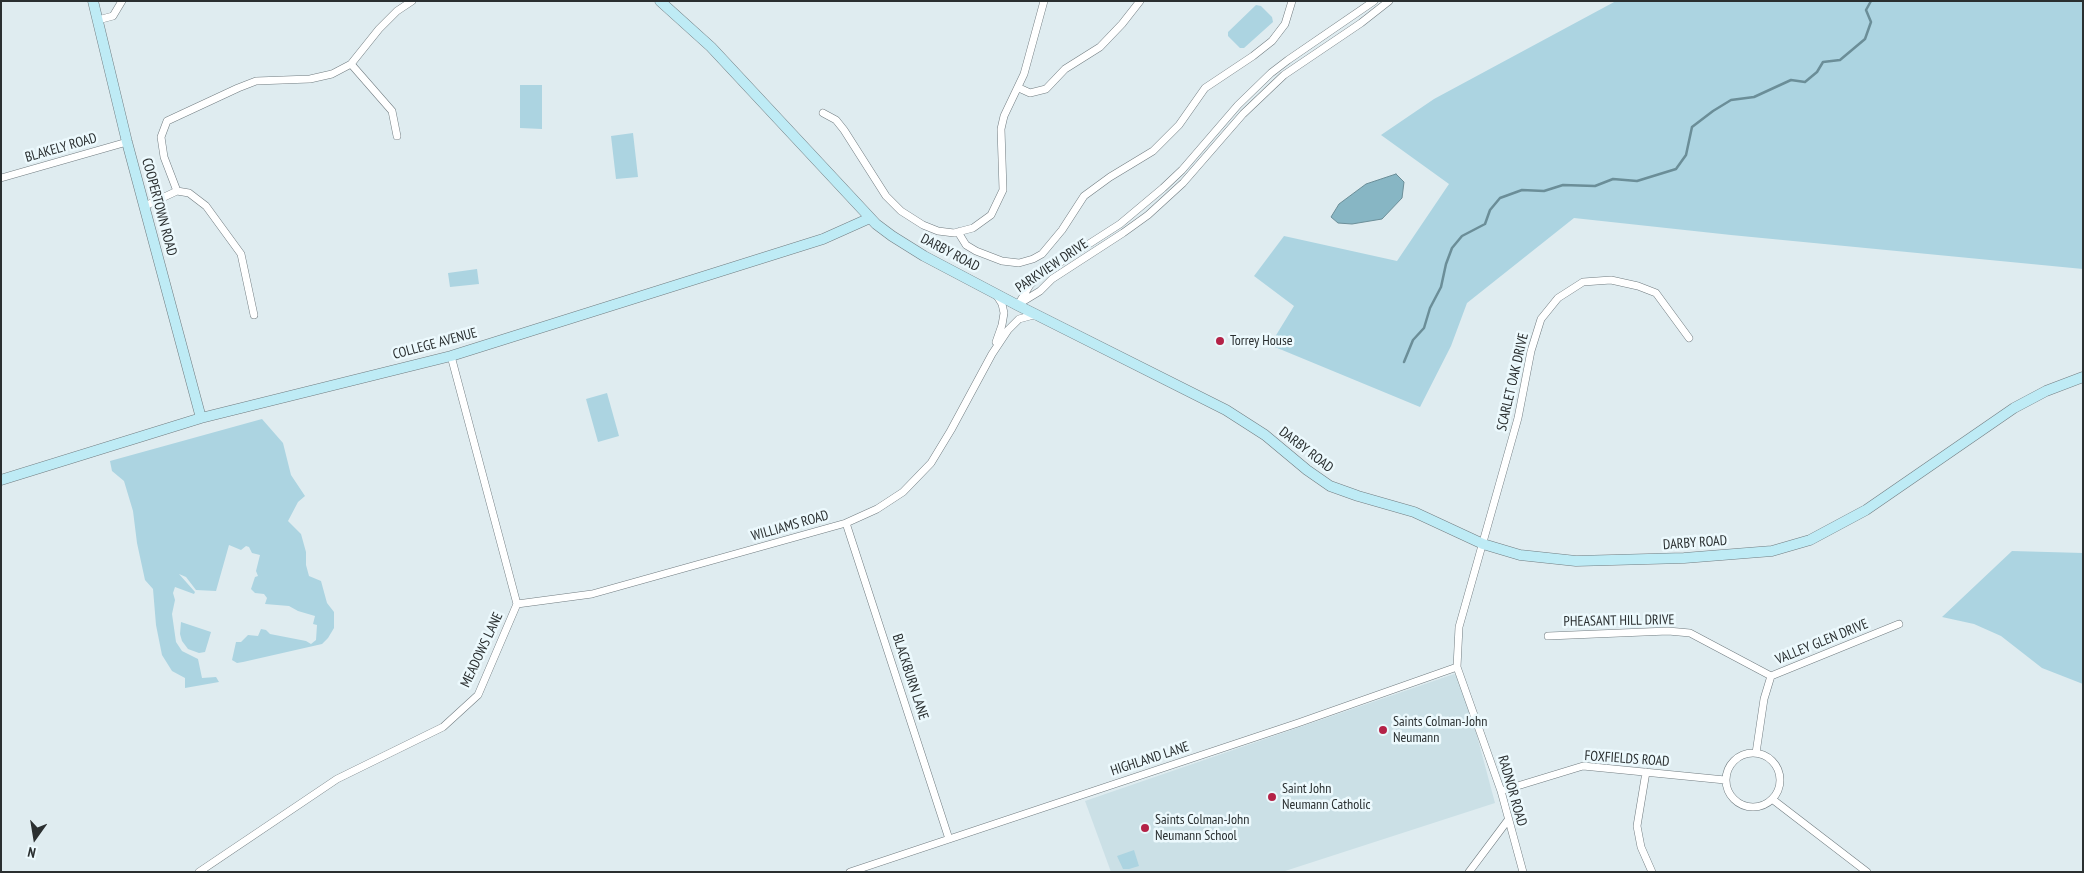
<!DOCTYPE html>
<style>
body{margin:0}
#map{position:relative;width:2084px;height:873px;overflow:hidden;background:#dfecf0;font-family:"PT Sans Narrow",sans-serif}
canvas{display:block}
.frame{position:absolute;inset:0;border:2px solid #2a2f30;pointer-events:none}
.north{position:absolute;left:10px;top:813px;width:50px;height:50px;-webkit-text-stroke:4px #ecf9fd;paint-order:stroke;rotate:193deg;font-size:14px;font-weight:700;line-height:20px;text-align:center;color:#2a2f30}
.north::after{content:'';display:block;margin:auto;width:18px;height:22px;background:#2a2f30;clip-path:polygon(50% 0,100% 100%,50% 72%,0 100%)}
</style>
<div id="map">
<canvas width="2084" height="873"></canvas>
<div class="frame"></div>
<div class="north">N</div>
</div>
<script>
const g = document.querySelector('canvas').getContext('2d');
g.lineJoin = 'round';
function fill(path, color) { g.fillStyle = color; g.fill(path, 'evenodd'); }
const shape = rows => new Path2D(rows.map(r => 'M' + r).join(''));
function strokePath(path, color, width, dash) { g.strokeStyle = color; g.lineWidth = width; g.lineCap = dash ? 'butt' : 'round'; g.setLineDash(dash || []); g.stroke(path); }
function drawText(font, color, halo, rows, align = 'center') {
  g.font = font + ' "PT Sans Narrow",sans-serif'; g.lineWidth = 5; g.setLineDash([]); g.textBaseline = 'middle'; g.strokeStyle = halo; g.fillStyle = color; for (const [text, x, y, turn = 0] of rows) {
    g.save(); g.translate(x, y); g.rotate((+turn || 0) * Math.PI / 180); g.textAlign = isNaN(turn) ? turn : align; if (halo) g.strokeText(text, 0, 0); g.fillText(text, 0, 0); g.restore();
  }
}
fill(shape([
 [1454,674,1462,680,1495,803,1282,872,1111,872,1085,801]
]), '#cbe0e6');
fill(shape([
 [1616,1,2083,1,2083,269,1731,235,1574,218,1467,303,1451,346,1420,407,1270,345,1294,306,1254,276,1284,236,1397,261,1449,184,1381,135,1434,99],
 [1256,5,1261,6,1272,17,1273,22,1244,48,1240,48,1228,36,1228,32],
 [520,85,542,85,542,129,520,128],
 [633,133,638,177,616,179,611,136],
 [477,269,479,284,450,287,448,273],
 [607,393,619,436,598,442,586,399],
 [262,419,283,443,291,475,305,496,298,502,288,521,301,534,306,552,306,565,309,576,321,581,327,603,334,612,334,628,328,638,322,644,243,662,237,663,232,660,236,642,241,642,248,635,258,636,261,629,266,630,270,634,306,641,311,644,316,640,317,625,313,624,315,616,298,611,289,606,265,604,267,598,264,594,255,593,251,589,255,577,258,576,256,571,260,555,252,553,249,547,246,546,241,550,229,545,216,591,196,590,186,577,179,574,195,592,194,594,175,587,173,593,175,600,172,614,176,642,182,651,198,659,202,678,216,677,219,682,185,688,185,678,172,671,162,655,156,625,153,589,145,580,137,543,133,511,124,481,112,471,110,461],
 [2012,551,2083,553,2083,684,2042,668,2001,636,1974,624,1942,617],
 [181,622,211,632,205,652,199,653,188,649,182,641,180,634],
 [1134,850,1139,866,1129,869,1123,869,1117,856]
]), '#acd4e1');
const water = shape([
 [1396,174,1404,182,1402,198,1382,219,1352,224,1338,223,1331,217,1339,204,1366,184,1396,174]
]);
fill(water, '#87b6c4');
strokePath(water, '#6b8e98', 1);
strokePath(shape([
 [1404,362,1413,340,1424,328,1430,308,1441,287,1446,264,1452,248,1462,236,1485,224,1490,210,1500,198,1522,190,1544,191,1563,185,1595,186,1613,179,1637,181,1676,169,1686,155,1692,127,1713,111,1731,100,1754,97,1791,80,1805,82,1817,72,1823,62,1840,60,1865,39,1871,22,1866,10,1871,1]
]), '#6b8e98', 2.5);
const street = shape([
 [98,20,113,16,122,1],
 [351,64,392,111,397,136],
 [1019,88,1030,93,1046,89,1065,69,1100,47,1122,24,1140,1],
 [823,113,836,120,844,130,886,196,901,211,923,225,938,231,954,233,973,228,991,215,1003,190,1001,129,1004,116,1024,74,1044,1],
 [1,178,127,142],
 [145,206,177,191],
 [958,232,966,245,976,251,1002,261,1019,263,1033,259,1042,254,1062,230,1084,196,1110,177,1153,151,1179,125,1205,88,1253,56,1272,41,1285,24,1292,1],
 [1019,303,1030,285,1039,276,1120,224,1163,188,1182,170,1238,105,1271,73,1288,60,1374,1],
 [1017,305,1040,291,1052,279,1123,233,1148,215,1183,183,1243,114,1284,75,1361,23,1389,1],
 [254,315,241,254,206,206,189,193,177,191,164,157,161,137,167,121,238,88,256,81,310,79,332,74,351,64,379,29,397,11,412,1],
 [996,342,1002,325,1004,313,1002,304,997,296],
 [846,523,949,839],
 [517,604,592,594,846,523,877,509,903,492,931,463,951,430,992,354,1008,330,1019,319,1030,316,1037,316],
 [1548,636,1668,631,1690,633,1771,676],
 '1726 780a27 27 0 1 1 54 0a27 27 0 1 1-54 0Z',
 [1756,753,1764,699,1771,676,1899,624],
 [1646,772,1637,826,1641,847,1652,872],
 [1501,791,1583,766,1725,780],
 [1772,799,1867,872],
 [199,872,337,779,443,727,478,695,517,604,451,356],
 [850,872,1298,723,1457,667],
 [1469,872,1508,820],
 [1523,872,1501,791,1457,667,1459,627,1518,418,1531,351,1541,319,1558,298,1583,282,1611,280,1638,286,1656,293,1689,338]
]);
const secondary = shape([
 [93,1,127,142,201,418],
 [660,1,711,47,876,224,892,236,924,256,1017,305,1226,410,1265,435,1307,470,1330,486,1358,496,1414,512,1483,544,1520,555,1576,561,1684,558,1772,551,1810,540,1866,510,2014,408,2046,391,2083,377],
 [1,480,201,418,451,356,823,239,870,218]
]);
strokePath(street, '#717c80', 8);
strokePath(secondary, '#717c80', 11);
strokePath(street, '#fff', 7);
strokePath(secondary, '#beebf5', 10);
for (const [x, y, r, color] of [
 [1220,341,5,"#b42247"],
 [1383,730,5,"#b42247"],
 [1272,797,5,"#b42247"],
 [1145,828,5,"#b42247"]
]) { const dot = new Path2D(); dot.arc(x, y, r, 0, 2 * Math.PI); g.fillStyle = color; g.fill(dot); strokePath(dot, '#ecf9fd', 2); }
drawText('14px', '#2a2f30', '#ecf9fd', [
 ["BLAKELY ROAD",61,148,-16],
 ["COOPERTOWN ROAD",159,207,75],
 ["DARBY ROAD",950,253,28],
 ["PARKVIEW DRIVE",1052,266,-34],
 ["COLLEGE AVENUE",435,344,-15],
 ["SCARLET OAK DRIVE",1513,382,-77],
 ["DARBY ROAD",1306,450,38],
 ["WILLIAMS ROAD",790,526,-16],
 ["DARBY ROAD",1695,543,-4],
 ["PHEASANT HILL DRIVE",1619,621,-1],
 ["VALLEY GLEN DRIVE",1822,642,-22],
 ["MEADOWS LANE",482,650,-65],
 ["BLACKBURN LANE",910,677,72],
 ["HIGHLAND LANE",1150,759,-18],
 ["FOXFIELDS ROAD",1627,759,4],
 ["RADNOR ROAD",1512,791,74]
]);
drawText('14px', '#2a2f30', '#ecf9fd', [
 ["Torrey House",1230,341],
 ["Saints Colman-John",1393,722],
 ["Neumann",1393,738],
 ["Saint John",1282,789],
 ["Neumann Catholic",1282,805],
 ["Saints Colman-John",1155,820],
 ["Neumann School",1155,836]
], 'left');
</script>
